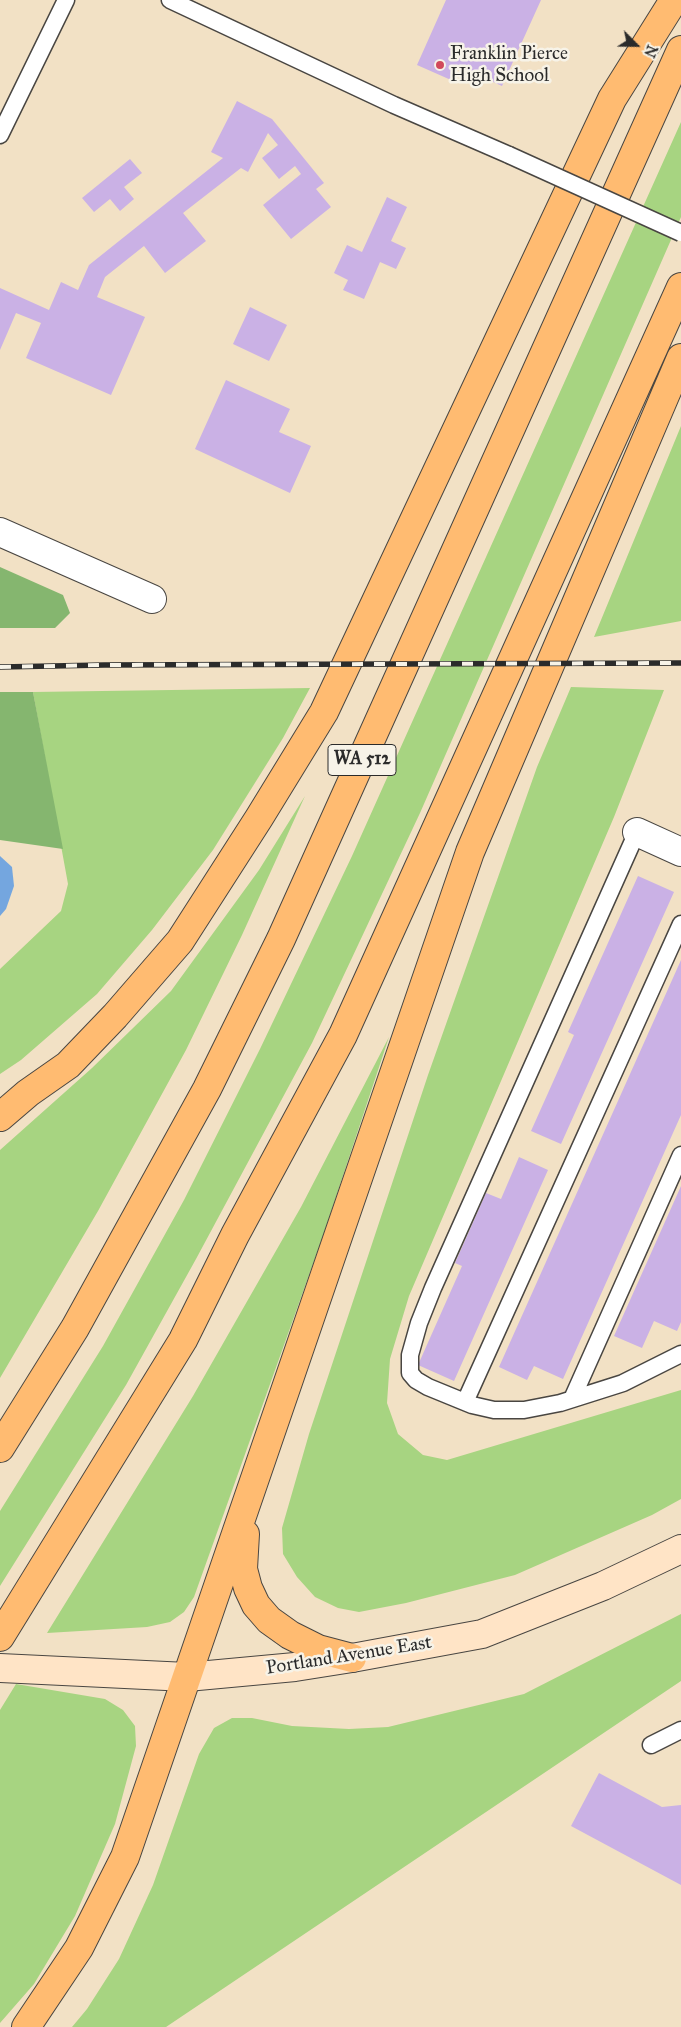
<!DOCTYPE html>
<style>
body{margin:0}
#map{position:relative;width:681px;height:2027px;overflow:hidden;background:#f2e1c5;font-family:"IM FELL Great Primer",serif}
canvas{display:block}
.north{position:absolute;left:611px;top:20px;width:50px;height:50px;-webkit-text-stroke:4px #f7f3e8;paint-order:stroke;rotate:113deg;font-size:14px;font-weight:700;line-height:20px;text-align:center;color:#2b2b2b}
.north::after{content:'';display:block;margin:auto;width:18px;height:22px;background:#2b2b2b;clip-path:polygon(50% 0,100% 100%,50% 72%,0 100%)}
</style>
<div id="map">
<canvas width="681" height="2027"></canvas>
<div class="north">N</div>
</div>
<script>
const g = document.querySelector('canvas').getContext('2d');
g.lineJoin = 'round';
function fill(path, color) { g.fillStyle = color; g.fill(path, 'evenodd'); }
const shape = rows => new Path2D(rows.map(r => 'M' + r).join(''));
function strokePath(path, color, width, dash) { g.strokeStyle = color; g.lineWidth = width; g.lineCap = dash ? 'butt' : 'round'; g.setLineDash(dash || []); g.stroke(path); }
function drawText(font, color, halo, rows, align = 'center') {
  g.font = font + ' "IM FELL Great Primer",serif'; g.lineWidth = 5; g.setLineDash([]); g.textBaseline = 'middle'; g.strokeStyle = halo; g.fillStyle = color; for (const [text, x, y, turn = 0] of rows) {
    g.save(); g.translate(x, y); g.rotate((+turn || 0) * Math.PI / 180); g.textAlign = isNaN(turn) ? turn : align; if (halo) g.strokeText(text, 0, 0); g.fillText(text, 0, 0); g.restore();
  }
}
fill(shape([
 [681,122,681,217,420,813,312,1043,196,1259,126,1385,0,1586,0,1511,103,1346,184,1200,260,1049,352,856],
 [681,426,681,621,594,637],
 [571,687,664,690,614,817,409,1296,390,1359,387,1403,398,1434,423,1455,447,1460,681,1390,681,1499,652,1515,515,1575,406,1603,359,1612,338,1608,315,1597,297,1577,283,1554,282,1528,309,1434,428,1075,537,767],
 [310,688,283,738,213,850,152,930,97,994,21,1060,0,1074,0,969,61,911,68,884,33,692],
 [305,796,242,935,186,1050,98,1211,0,1378,0,1150,92,1068,171,991,259,870],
 [389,1037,324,1233,194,1597,184,1612,170,1622,147,1627,47,1633,193,1396,301,1207],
 [681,1614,681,1681,166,2027,72,2027,87,2009,119,1959,153,1885,199,1754,214,1728,232,1718,252,1718,292,1726,349,1729,388,1727,524,1694],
 [16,1684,105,1699,123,1710,135,1726,136,1746,115,1824,75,1916,34,1984,0,2023,0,1710]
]), '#a7d481');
fill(shape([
 [0,567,63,595,70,613,55,628,0,628],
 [0,692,33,692,63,849,0,840]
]), '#85b66f');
fill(shape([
 [0,856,12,867,14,886,6,909,0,916]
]), '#74a6df');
fill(shape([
 [446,0,541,0,502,86,458,66,451,80,417,65],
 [237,101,272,119,324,183,316,189,331,207,291,239,263,205,301,174,295,166,279,179,262,158,278,145,268,133,248,172,241,168,183,213,206,241,165,273,144,246,105,277,97,297,145,317,111,395,26,358,41,323,16,313,0,350,0,288,49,310,61,282,78,290,89,265,223,158,211,152],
 [130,159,142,173,124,187,134,199,120,211,110,199,94,212,82,198],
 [387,197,407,207,391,241,406,248,396,269,380,262,364,299,343,290,348,280,334,273,347,245,362,252],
 [250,307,287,325,269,361,233,344],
 [226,380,290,409,279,432,311,446,290,493,195,449],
 [638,876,674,892,561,1144,531,1131,574,1035,568,1032],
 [681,960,681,1115,563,1379,534,1366,527,1380,499,1367],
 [519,1157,548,1170,454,1381,418,1365,462,1266,455,1263,486,1193,501,1199],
 [681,1186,681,1322,677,1331,654,1321,642,1348,614,1336],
 [599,1773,662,1807,681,1805,681,1885,571,1826]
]), '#cab1e5');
const service = shape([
 [170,0,394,105,509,155],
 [0,135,66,0],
 [637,832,433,1288,419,1323,410,1355,410,1373,416,1380,428,1387,472,1405,494,1410,524,1410,560,1403,623,1383,681,1354],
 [572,1399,681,1155],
 [465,1402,681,924],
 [651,1745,681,1730]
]);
const minor = shape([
 [0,532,152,599],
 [637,832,681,852]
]);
const secondary = shape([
 [0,1668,187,1677,295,1667,352,1658,482,1634,603,1586,681,1549]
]);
const motorway = shape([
 [0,1117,28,1093,68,1065,115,1016,180,941,259,818,324,712,612,99,674,0],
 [0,1448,75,1328,207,1089,281,939,681,50],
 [245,1534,243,1569,248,1588,256,1605,269,1620,290,1635,318,1649,352,1658],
 [0,1637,183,1340,235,1235,343,1035,681,287],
 [26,2027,79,1948,125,1857,470,852,681,358]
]);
strokePath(service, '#494642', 19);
strokePath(minor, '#494642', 30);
strokePath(secondary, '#494642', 30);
strokePath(motorway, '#494642', 30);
strokePath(service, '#fff', 16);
strokePath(minor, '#fff', 28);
strokePath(secondary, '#ffe4c6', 28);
strokePath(motorway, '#ffbb71', 28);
const rail = shape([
 [0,667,104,665,681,663]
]);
strokePath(rail, '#2b2b2b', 5.5);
strokePath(rail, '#f7f3e8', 4, [11]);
const serviceBridge = shape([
 [509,155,681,233]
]);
strokePath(serviceBridge, '#494642', 19, []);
strokePath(serviceBridge, '#fff', 16);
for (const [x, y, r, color] of [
 [440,65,5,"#d1495b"]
]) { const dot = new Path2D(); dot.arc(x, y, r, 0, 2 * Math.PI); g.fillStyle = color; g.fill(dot); strokePath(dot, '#f7f3e8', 2); }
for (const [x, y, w] of [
 [362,760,68]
]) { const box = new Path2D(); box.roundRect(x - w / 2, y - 15.5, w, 31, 4); g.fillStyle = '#f7f3e8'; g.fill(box); strokePath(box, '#2b2b2b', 1); }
drawText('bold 18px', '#2b2b2b', null, [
 ["WA 512",362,760]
]);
drawText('19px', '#2b2b2b', '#f7f3e8', [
 ["Franklin Pierce",450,54],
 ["High School",450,76]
], 'left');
drawText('19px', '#2b2b2b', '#f7f3e8', [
 ["Portland Avenue East",349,1656,-9]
]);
</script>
